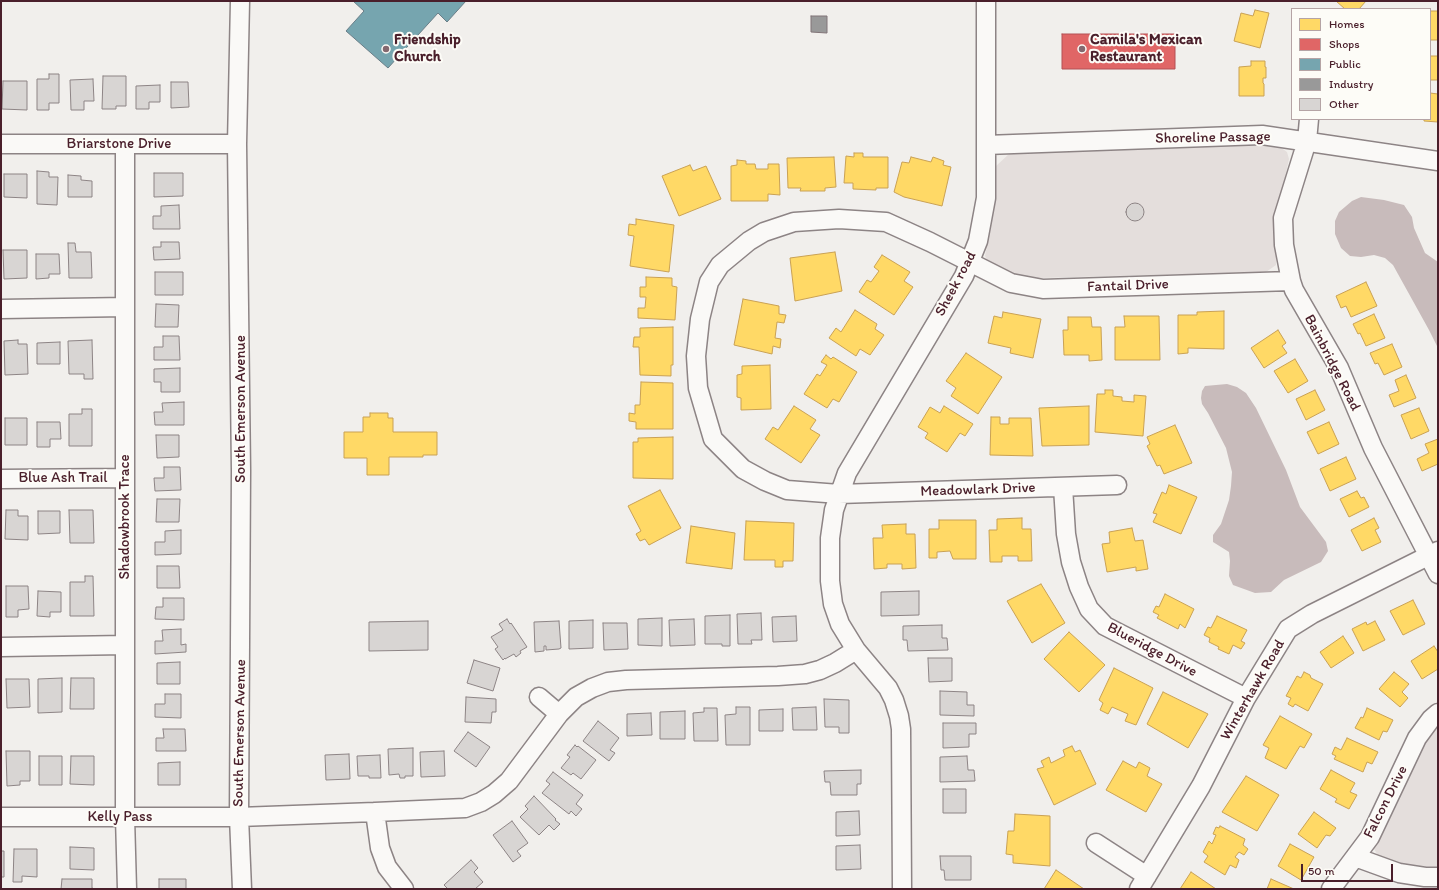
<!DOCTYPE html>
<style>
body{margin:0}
#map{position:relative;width:1439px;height:890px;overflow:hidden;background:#f1efec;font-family:Itim,sans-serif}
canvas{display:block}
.frame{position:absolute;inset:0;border:2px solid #4a1f2b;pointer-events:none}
.legend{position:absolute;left:1291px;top:8px;width:140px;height:112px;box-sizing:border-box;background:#fdfcf7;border:1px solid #b5a4a5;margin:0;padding:5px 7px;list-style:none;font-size:12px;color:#4a1f2b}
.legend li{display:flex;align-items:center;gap:8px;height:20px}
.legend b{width:20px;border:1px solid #b5a4a5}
.scale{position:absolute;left:1301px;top:864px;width:92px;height:18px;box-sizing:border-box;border:2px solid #4a1f2b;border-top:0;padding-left:5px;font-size:12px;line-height:14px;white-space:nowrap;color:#4a1f2b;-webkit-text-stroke:3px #fdfcf7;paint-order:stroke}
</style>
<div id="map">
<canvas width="1439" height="890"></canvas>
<div class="frame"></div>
<ul class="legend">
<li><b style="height:11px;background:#ffd966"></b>Homes</li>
<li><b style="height:11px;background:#e06666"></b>Shops</li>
<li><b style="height:11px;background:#76a5af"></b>Public</li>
<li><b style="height:11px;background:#999"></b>Industry</li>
<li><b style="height:11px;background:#d8d5d3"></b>Other</li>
</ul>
<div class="scale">50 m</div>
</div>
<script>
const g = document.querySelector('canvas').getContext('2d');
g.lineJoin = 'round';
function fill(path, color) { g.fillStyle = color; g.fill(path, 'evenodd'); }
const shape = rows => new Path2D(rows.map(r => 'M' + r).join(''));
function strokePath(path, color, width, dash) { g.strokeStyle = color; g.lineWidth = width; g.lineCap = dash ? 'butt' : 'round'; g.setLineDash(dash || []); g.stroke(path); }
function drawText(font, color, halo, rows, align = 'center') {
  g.font = font + ' Itim,sans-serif'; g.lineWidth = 4; g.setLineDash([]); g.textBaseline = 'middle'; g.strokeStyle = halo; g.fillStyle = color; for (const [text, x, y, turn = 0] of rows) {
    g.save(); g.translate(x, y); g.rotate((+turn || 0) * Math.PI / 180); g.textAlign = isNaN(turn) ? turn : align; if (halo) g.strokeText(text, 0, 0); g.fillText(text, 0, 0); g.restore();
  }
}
fill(shape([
 [1273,142,1275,146,1280,147,1287,152,1289,159,1276,219,1276,265,1266,272,1038,278,1021,276,1002,270,988,262,985,256,994,208,994,185,996,166,1009,154,1200,146,1234,145,1263,146],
 [1438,724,1438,869,1410,867,1379,857,1374,849,1375,844,1377,837,1391,814,1424,745]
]), '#e4dedc');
fill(shape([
 [1361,197,1384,200,1404,205,1412,217,1414,228,1425,253,1438,262,1438,348,1429,330,1393,265,1385,258,1374,255,1361,257,1350,256,1341,248,1335,234,1335,221,1339,212,1352,201],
 [1227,384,1237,387,1246,393,1256,408,1286,470,1300,507,1326,542,1328,551,1321,562,1284,580,1271,592,1255,593,1233,585,1229,576,1230,561,1229,552,1213,542,1213,535,1221,524,1229,500,1231,486,1232,472,1226,448,1208,413,1202,404,1201,398,1202,391,1205,386]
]), '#c8bbbb');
const homes = shape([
 [1336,1,1366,1,1359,9,1345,9,1336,1],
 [1255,10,1269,13,1260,48,1234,41,1241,13,1253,16,1255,10],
 [1430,11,1438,11,1438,40,1430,40,1430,11],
 [1430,56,1438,56,1438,80,1430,80,1430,56],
 [1251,61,1265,61,1265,67,1266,67,1266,78,1263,78,1263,83,1264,84,1264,96,1239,96,1239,67,1251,66,1251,61],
 [1430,93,1438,94,1438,122,1424,121,1424,119,1430,119,1430,93],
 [854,153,863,153,863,157,888,157,888,188,876,188,876,190,853,189,853,183,844,183,846,156,854,157,854,153],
 [834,157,836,187,825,188,825,191,800,191,801,188,788,188,787,158,834,157],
 [911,157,931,162,933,157,944,161,943,165,951,167,942,206,904,197,894,192,902,162,909,163,911,157],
 [737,160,746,161,746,164,755,164,756,169,768,169,768,164,779,164,780,195,768,194,768,201,731,201,731,166,737,165,737,160],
 [690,165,693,171,706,166,721,199,679,216,662,176,690,165],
 [636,219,674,225,669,272,630,266,634,236,628,235,629,224,636,225,636,219],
 [835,252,842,291,795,301,790,258,835,252],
 [882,255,910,272,904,281,913,287,894,315,859,292,867,280,871,282,879,271,874,267,882,255],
 [646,277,672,278,672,286,677,287,675,320,638,318,638,308,645,308,646,297,640,297,640,287,646,287,646,277],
 [1366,282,1377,306,1351,317,1346,306,1341,308,1336,296,1366,282],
 [743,299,779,306,779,314,786,315,784,323,777,322,775,338,781,339,780,348,773,346,772,354,734,345,743,299],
 [855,310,877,324,875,329,884,335,870,355,860,349,856,356,829,338,836,328,841,332,855,310],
 [1224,311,1224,349,1188,348,1188,353,1178,354,1178,315,1197,315,1197,312,1224,311],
 [1003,312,1041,319,1033,358,1010,353,1011,348,988,343,994,316,1002,318,1003,312],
 [1374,314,1385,338,1366,346,1360,333,1358,334,1353,324,1374,314],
 [1124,316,1159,316,1160,360,1115,360,1115,327,1125,327,1124,316],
 [1068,317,1091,317,1092,327,1101,327,1102,360,1089,361,1089,355,1064,355,1063,330,1068,330,1068,317],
 [673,327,673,365,671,365,671,376,640,375,639,347,633,347,634,337,640,337,640,328,673,327],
 [1278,330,1286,343,1282,346,1287,353,1264,368,1251,348,1278,330],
 [1392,344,1402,367,1384,375,1378,363,1375,364,1370,353,1392,344],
 [966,353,1002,377,978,414,951,396,956,388,946,381,966,353],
 [826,355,831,359,833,357,857,372,839,402,833,399,827,408,804,394,817,374,820,376,827,365,821,362,826,355],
 [1295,359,1308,381,1288,393,1274,371,1295,359],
 [770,365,771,409,741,410,741,398,737,397,737,375,742,374,742,366,770,365],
 [1406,375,1416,398,1394,407,1389,395,1399,391,1395,380,1406,375],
 [641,382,673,383,673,429,636,429,636,422,629,421,629,413,635,414,635,405,640,405,641,382],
 [1105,390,1113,390,1113,396,1122,397,1122,401,1134,402,1134,395,1146,396,1143,436,1095,432,1097,394,1105,394,1105,390],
 [1315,390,1325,410,1306,420,1296,399,1315,390],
 [794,406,816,420,810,429,820,435,801,463,765,439,773,427,778,430,794,406],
 [944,406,973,424,965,436,960,433,947,452,925,438,928,433,918,427,930,407,940,413,944,406],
 [1089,406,1089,445,1042,446,1039,408,1089,406],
 [1419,408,1429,431,1411,439,1401,415,1419,408],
 [370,413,388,413,388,418,393,418,393,432,437,432,437,455,423,455,423,457,389,457,389,475,367,475,367,458,344,458,344,432,363,432,363,417,370,417,370,413],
 [991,417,1000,417,1000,424,1009,424,1009,418,1031,418,1033,456,990,455,991,417],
 [1329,422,1339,444,1318,454,1307,432,1329,422],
 [1175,425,1192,463,1164,474,1160,465,1157,466,1147,446,1150,444,1147,437,1175,425],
 [673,437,673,479,633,478,633,442,638,442,638,438,673,437],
 [1438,439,1438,464,1422,471,1417,459,1429,453,1425,444,1438,439],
 [1346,457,1356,479,1330,491,1320,469,1346,457],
 [1169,485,1197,497,1181,534,1153,522,1157,514,1153,513,1162,492,1166,494,1169,485],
 [660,490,681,528,649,545,645,539,640,541,636,534,641,531,628,506,660,490],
 [1357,491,1361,498,1364,497,1369,507,1349,517,1340,499,1357,491],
 [1022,518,1022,529,1031,529,1032,561,1018,561,1018,556,1002,556,1002,562,990,562,989,530,997,530,997,519,1022,518],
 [1374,518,1379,528,1375,530,1381,542,1362,551,1351,530,1374,518],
 [939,520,976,520,976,559,953,559,950,551,937,552,937,558,929,558,929,529,939,529,939,520],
 [746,521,794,523,793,561,783,561,783,567,775,567,775,560,744,560,746,521],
 [906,524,906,534,915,534,916,568,902,569,902,564,887,564,887,568,874,569,873,538,883,538,882,525,906,524],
 [691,526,735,533,732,569,686,563,691,526],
 [1132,528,1135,541,1143,540,1148,569,1136,571,1136,567,1107,572,1102,544,1110,543,1109,532,1132,528],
 [1041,584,1065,623,1032,643,1007,601,1041,584],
 [1165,594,1194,609,1185,628,1180,624,1178,629,1157,618,1159,615,1153,612,1156,606,1159,607,1165,594],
 [1413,600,1425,624,1403,635,1390,611,1413,600],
 [1217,616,1247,630,1241,641,1245,643,1241,649,1233,645,1229,654,1218,649,1219,647,1209,642,1210,638,1204,635,1208,627,1211,628,1217,616],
 [1375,621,1385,640,1363,651,1352,629,1366,622,1367,625,1375,621],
 [1069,632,1105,665,1079,692,1044,659,1069,632],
 [1343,636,1354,653,1331,668,1320,652,1343,636],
 [1434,646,1438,652,1438,669,1422,679,1411,661,1434,646],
 [1114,668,1153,688,1136,725,1125,721,1128,714,1112,707,1108,714,1100,710,1103,703,1099,700,1114,668],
 [1304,672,1310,675,1311,678,1323,684,1308,711,1295,704,1293,707,1288,704,1291,698,1286,696,1297,676,1301,678,1304,672],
 [1394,672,1409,684,1402,692,1408,698,1400,707,1379,689,1394,672],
 [1163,692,1208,714,1188,748,1147,724,1163,692],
 [1367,708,1393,720,1387,732,1383,731,1379,740,1355,728,1361,717,1363,718,1367,708],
 [1280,716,1312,734,1304,748,1300,746,1286,769,1265,758,1269,748,1263,745,1280,716],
 [1347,738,1378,752,1372,764,1367,762,1363,772,1334,759,1336,756,1332,754,1335,747,1341,750,1347,738],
 [1072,746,1075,752,1080,750,1096,784,1054,805,1037,769,1044,767,1041,761,1049,757,1051,763,1065,756,1063,750,1072,746],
 [1123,761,1136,768,1139,762,1150,768,1147,776,1162,784,1146,812,1106,790,1123,761],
 [1331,770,1355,783,1350,792,1357,795,1349,809,1335,802,1337,799,1320,789,1331,770],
 [1246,776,1279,795,1257,831,1222,812,1246,776],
 [1314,812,1336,828,1330,836,1326,835,1317,848,1298,834,1314,812],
 [1015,814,1050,816,1050,866,1013,863,1013,855,1006,854,1008,831,1014,831,1015,814],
 [1220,826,1245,839,1243,845,1248,849,1244,855,1239,852,1235,857,1239,860,1236,868,1230,865,1225,875,1204,862,1208,856,1203,852,1209,841,1212,844,1216,835,1213,834,1216,827,1219,828,1220,826],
 [1290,844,1314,857,1301,880,1278,866,1290,844],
 [1056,870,1084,889,1044,889,1056,870],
 [1191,872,1216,889,1180,889,1191,872],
 [1271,879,1294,889,1267,889,1271,879]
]);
fill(homes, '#ffd966');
strokePath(homes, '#c9a154', 1);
const shops = shape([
 [1062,34,1175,34,1175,69,1062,69,1062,34]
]);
fill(shops, '#e06666');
strokePath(shops, '#b35154', 1);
const public = shape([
 [353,1,466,1,447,22,438,13,388,68,346,31,364,11,353,1]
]);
fill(public, '#76a5af');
strokePath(public, '#697d87', 1);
const industry = shape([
 [811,16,827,16,827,33,811,32,811,16]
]);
fill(industry, '#999');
strokePath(industry, '#817478', 1);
const building = shape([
 [49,74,59,74,59,103,49,103,49,110,37,110,37,79,49,79,49,74],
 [103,76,126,76,126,106,116,106,116,109,102,109,103,76],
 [93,79,94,101,84,101,84,110,71,110,70,80,93,79],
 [3,81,27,81,27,110,2,109,3,81],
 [171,82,188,82,189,107,171,108,171,82],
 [160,85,160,102,149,102,149,109,136,109,136,86,160,85],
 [37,171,49,172,49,177,58,177,57,205,37,204,37,171],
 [154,173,183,173,183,196,154,197,154,173],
 [4,174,27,174,27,198,4,197,4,174],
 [68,175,81,176,81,180,92,181,92,197,68,197,68,175],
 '1126 212a9 9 0 1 1 18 0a9 9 0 1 1-18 0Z',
 [179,205,180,229,153,229,153,216,161,216,161,206,179,205],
 [161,242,179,242,180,259,154,260,153,247,161,247,161,242],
 [68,243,75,243,76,252,91,252,92,278,69,278,68,243],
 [3,250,27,250,27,278,4,279,3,250],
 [36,254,59,254,60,274,49,274,49,278,36,279,36,254],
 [155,272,183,272,183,295,155,295,155,272],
 [156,304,179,305,178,327,155,327,156,304],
 [163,336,179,336,180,360,154,360,154,347,163,347,163,336],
 [18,340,18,344,27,344,28,374,5,375,4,341,18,340],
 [92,340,93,379,84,379,84,374,69,374,68,341,92,340],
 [60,342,60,364,37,364,37,343,60,342],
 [180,368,180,392,161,392,161,382,154,382,154,369,180,368],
 [184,402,184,425,155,425,154,412,163,412,162,403,184,402],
 [82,409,92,409,92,446,69,446,69,414,82,414,82,409],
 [5,418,27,418,27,445,5,445,5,418],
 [37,422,60,422,61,439,50,439,50,447,37,447,37,422],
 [156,435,179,435,179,457,157,458,156,435],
 [164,467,180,467,181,490,155,491,154,478,164,478,164,467],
 [157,499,180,499,179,522,156,522,157,499],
 [6,510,18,510,18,516,28,516,28,540,5,539,6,510],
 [69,510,93,510,94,543,70,543,69,510],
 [38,511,60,511,60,533,38,534,38,511],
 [181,530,181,554,155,555,155,542,165,542,165,531,181,530],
 [157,566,179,566,180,588,157,588,157,566],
 [85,576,93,576,94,616,70,616,70,582,85,582,85,576],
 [6,586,28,586,29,609,18,610,18,617,6,617,6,586],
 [38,591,61,592,61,612,50,612,50,617,37,616,38,591],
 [919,591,919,615,881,616,881,592,919,591],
 [163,598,184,598,184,620,155,619,156,607,163,607,163,598],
 [761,613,762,640,751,640,752,644,738,644,737,614,761,613],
 [730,615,730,646,722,646,722,644,705,644,705,616,730,615],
 [796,616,797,641,773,642,772,617,796,616],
 [662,618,662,646,638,645,638,619,662,618],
 [507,619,510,624,511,623,527,647,520,651,521,653,516,657,514,654,505,659,505,658,503,660,495,649,498,647,491,637,503,630,499,624,507,619],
 [694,619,695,645,670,646,669,620,694,619],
 [593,620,593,648,569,649,569,621,593,620],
 [428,621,428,650,369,651,369,622,428,621],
 [559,621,561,648,559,649,546,650,546,646,544,646,544,651,535,652,534,622,559,621],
 [603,623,627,623,628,649,604,650,603,623],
 [942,625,942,638,947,638,948,650,908,651,907,640,903,640,903,626,942,625],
 [181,629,181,645,186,644,186,652,155,654,155,641,163,641,162,630,181,629],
 [928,658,952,658,952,681,929,682,928,658],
 [474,660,500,668,493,691,467,683,474,660],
 [180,662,180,684,157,684,157,663,180,662],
 [62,678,62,712,38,713,38,679,62,678],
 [71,678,94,678,94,709,70,709,71,678],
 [6,679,29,679,30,707,7,708,6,679],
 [940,691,967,692,967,705,974,705,974,716,940,715,940,691],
 [165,694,181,694,181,718,155,717,155,704,165,704,165,694],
 [466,697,496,699,496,712,492,712,491,723,465,722,466,697],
 [824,699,849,700,849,733,839,733,839,727,825,727,824,699],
 [736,707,750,707,750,745,726,745,725,715,736,714,736,707],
 [816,707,817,730,793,730,792,708,816,707],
 [704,708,717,708,718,741,694,741,693,713,704,712,704,708],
 [783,709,783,731,759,731,759,710,783,709],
 [685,711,685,739,660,739,660,712,685,711],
 [651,713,652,735,627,736,627,714,651,713],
 [598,721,619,738,610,750,615,753,609,761,583,741,598,721],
 [943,723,976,723,976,734,969,734,969,747,943,748,943,723],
 [163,729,185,729,186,751,156,751,156,738,164,738,163,729],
 [468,732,490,747,476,767,454,751,468,732],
 [575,745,577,747,578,746,596,760,581,779,573,773,571,775,561,768,570,757,567,755,575,745],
 [413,748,413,776,405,776,405,778,400,778,399,774,389,775,388,749,413,748],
 [6,751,30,751,30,781,20,781,20,785,7,786,6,751],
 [444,751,445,776,421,777,420,752,444,751],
 [349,754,350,779,326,780,325,755,349,754],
 [380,755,381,778,369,778,369,776,358,776,357,756,380,755],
 [39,756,62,756,62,785,39,785,39,756],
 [71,756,94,756,94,785,70,784,71,756],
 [967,756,968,770,974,770,975,781,940,782,940,757,967,756],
 [180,762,180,785,158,785,158,763,180,762],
 [861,770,861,784,857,784,857,795,831,795,830,782,825,782,824,771,861,770],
 [553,772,583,795,576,804,582,809,576,816,571,811,569,814,542,793,550,784,546,781,553,772],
 [943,789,966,789,966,813,943,813,943,789],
 [534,796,556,819,555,820,560,824,554,830,549,825,539,835,520,817,528,809,525,806,534,796],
 [859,811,860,835,836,836,836,812,859,811],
 [512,821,528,843,517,851,521,856,513,862,493,835,512,821],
 [860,845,861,869,836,870,836,846,860,845],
 [70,847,94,848,94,870,70,869,70,847],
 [14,849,37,849,37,877,22,876,22,882,13,882,14,849],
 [1,851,4,851,4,877,1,877,1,851],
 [940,856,971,856,971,880,945,880,944,870,941,870,940,856],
 [471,860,478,868,474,872,483,882,475,889,448,889,444,885,471,860],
 [62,879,92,879,92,888,95,889,61,889,62,879],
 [159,879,186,879,186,889,159,889,159,879]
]);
fill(building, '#d8d5d3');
strokePath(building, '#8d8485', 1);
const minor = shape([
 [240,1,237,144,241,471,239,817,242,889],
 [1309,119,1307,141,1283,218,1284,245,1291,281,1294,290,1339,368,1373,448,1438,574],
 [1,144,237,144],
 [125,145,125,817,127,889],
 [986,145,1262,135,1438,161],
 [1,309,125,307],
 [1,479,125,478],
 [1117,485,839,494,787,490,765,481,743,469,713,439,698,388,696,356,700,319,709,282,720,265,749,241,764,232,794,222,839,219,886,222,930,242,1011,283,1043,289,1291,281],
 [1063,487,1066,534,1071,562,1079,587,1089,609,1105,626,1246,698],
 [1,647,125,645],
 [539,697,559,714],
 [375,812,380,848,387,867,404,889],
 [1,817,239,817,375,812,465,808,481,802,494,794,509,781,559,714,576,697,592,688,608,682,626,680,778,676,805,674,820,670,835,663,856,650],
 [1096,843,1147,876],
 [1355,857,1399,873,1425,877,1438,877],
 [902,889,901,729,899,716,894,700,888,688,856,650,840,624,833,604,830,581,830,538,834,510,847,473,964,276,978,241,986,198,986,1],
 [1139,889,1201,786,1246,698,1288,629,1312,614,1438,551],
 [1331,889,1370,837,1417,738,1431,719,1438,713]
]);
strokePath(minor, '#8d8485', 21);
strokePath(minor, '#faf9f7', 18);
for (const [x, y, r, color] of [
 [386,49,4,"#84686f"],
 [1082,49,4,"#84686f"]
]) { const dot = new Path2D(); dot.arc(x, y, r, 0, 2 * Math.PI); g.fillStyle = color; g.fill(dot); strokePath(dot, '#fdfcf7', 1.5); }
drawText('bold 15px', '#4a1f2b', '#fdfcf7', [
 ["Friendship",394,40],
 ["Church",394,57],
 ["Camila's Mexican",1090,40],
 ["Restaurant",1090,57]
], 'left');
drawText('15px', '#4a1f2b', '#fdfcf7', [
 ["Shoreline Passage",1213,138,-1],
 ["Briarstone Drive",119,144],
 ["Sheek road",956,284,-62],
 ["Fantail Drive",1128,286,-2],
 ["Bainbridge Road",1332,363,63],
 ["South Emerson Avenue",241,409,-90],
 ["Blue Ash Trail",63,478],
 ["Meadowlark Drive",978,490,-2],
 ["Shadowbrook Trace",125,517,-90],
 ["Blueridge Drive",1152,650,28],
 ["Winterhawk Road",1253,690,-60],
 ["South Emerson Avenue",240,733,-89],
 ["Falcon Drive",1386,802,-63],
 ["Kelly Pass",120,817]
]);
</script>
